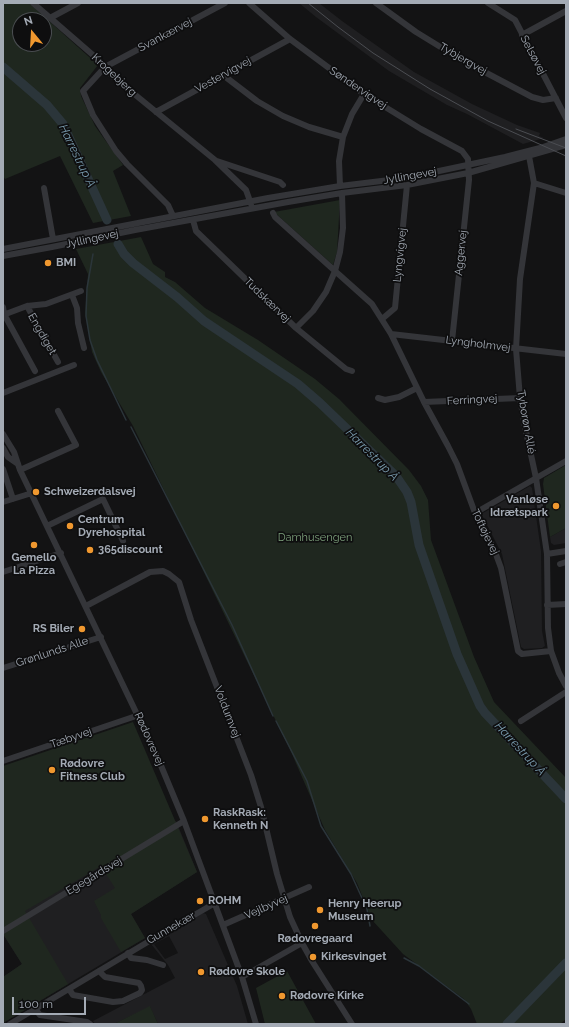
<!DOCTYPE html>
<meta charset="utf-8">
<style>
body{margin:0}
#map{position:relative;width:569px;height:1027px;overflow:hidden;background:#131314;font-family:Raleway,sans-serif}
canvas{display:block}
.frame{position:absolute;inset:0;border:4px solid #a4abb5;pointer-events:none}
.north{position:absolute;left:12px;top:12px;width:40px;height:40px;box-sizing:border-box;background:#0e0e0f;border:1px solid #4a4d51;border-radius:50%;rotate:342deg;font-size:11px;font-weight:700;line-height:16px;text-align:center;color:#a4abb5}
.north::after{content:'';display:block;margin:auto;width:14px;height:18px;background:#f0982f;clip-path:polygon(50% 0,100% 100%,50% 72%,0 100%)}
.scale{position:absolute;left:12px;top:997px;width:74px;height:18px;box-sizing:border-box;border:2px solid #a4abb5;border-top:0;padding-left:5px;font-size:12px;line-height:14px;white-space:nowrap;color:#a4abb5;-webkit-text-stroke:3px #0e0e0f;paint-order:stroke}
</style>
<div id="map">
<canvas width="569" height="1027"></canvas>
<div class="frame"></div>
<div class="north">N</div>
<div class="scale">100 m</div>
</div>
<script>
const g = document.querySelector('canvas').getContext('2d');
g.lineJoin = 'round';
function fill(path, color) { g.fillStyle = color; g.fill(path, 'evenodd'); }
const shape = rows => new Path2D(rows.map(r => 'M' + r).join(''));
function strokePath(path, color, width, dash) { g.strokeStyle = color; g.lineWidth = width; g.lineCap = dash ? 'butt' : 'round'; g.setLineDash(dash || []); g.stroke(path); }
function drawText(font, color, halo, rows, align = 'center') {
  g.font = font + ' Raleway,sans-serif'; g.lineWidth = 3.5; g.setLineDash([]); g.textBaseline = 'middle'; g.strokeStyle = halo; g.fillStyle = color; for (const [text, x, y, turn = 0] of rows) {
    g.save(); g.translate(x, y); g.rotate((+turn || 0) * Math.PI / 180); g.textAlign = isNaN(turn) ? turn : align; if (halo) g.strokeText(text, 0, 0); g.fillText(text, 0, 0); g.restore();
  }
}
fill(shape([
 [299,3,319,3,342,21,414,72,472,104,517,125,540,133,539,136,544,138,523,144,467,114,447,105,389,71,316,17],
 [530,486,532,488,541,551,542,631,545,646,542,648,524,649,521,647,502,554,482,515,483,513],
 [566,528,566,543,554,545,551,543,550,537],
 [3,766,146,839,176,821,197,872,131,914,145,938,3,1023,3,977,22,964,3,934],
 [203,913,206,914,237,986,248,1024,158,1024,150,1007,114,1024,95,1024,93,1021,175,978,168,965,151,944],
 [169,936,178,953,165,959,154,944]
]), '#1f1f21');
fill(shape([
 [3,3,29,3,98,65,80,88,81,96,95,126,123,165,113,171,131,216,93,223,60,156,5,179,3,176],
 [20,20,44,20,44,44,20,44],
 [340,200,337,252,333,265,274,212],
 [141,237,153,264,165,272,165,277,175,282,205,308,258,340,315,379,339,399,409,470,421,486,428,500,431,540,474,657,494,702,566,778,566,1019,560,1024,477,1024,471,1009,464,999,403,954,372,920,357,883,325,830,292,754,133,426,101,372,92,352,85,313,88,274,76,249],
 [566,465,566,528,550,537,543,484,544,478],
 [133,722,197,872,131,914,145,938,121,952,101,918,101,915,94,901,115,888,101,866,25,911,68,984,3,1023,3,977,22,964,3,934,3,766],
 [287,971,316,1024,265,1024,256,988],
 [150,1006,158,1024,114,1024]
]), '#1f271f');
strokePath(shape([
 [93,254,87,288,86,316,90,340,97,360,126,420],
 [131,427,232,625,273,716],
 [276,721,307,781,321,826,351,874,367,909,370,926],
 [404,958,419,966,469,1004]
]), '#2b353a', 1.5);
strokePath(shape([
 [3,67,47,105,63,124,107,220],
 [118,244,124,254,133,263,177,297,204,321,298,384,320,403,396,476,407,492,411,502,419,545,457,654,480,706,485,713,566,799],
 [507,1024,566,963]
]), '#2b353a', 9);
strokePath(shape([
 [33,3,101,62,111,75,215,160,246,190,251,204],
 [249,3,290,39,364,94,421,129,462,151,468,159,469,180,452,341],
 [376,3,416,32,460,59,532,97,543,100,556,98],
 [488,3,515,20,566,118],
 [50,18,78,3],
 [522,35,566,11],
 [223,75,257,101,283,116,309,127,343,137],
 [156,112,290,39],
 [529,156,534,183,520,279,516,349,520,398,525,427,536,478,547,554,548,628,551,651,559,673,566,686],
 [217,161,280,182,283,185],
 [534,183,566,193],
 [340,186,339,161,343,137,352,114,364,94],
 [44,188,53,239],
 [273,213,275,217,335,271,340,252,343,228,342,193],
 [173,216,168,205,127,164,116,151,93,115,83,91,105,67,225,3],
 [193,220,196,231,296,328,346,369,352,371],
 [3,249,268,198,340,186,406,178,505,157,540,148,566,139],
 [3,256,52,247,135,230,288,202,342,193,407,185,468,173,566,145],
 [72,295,77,308,78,323,84,348],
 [27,306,58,362],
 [3,307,4,314,35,371],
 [3,315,27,306,46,304,81,291],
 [382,319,395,308,407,185],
 [296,328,313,311,326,292,335,271,372,304,391,334,424,402,448,446,457,464,475,513,494,549,501,568,518,651,522,654,551,651],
 [391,334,566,354],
 [3,393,74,365],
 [378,398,385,400,399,397,417,388],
 [424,402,520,398],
 [3,434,14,452,20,470,157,756,184,821,242,977,256,1024],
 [3,448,8,457,18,464],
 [3,469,13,499],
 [20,470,76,445,58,411],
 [3,502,32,493],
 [475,513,566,461],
 [47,526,103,499,123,541],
 [547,554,566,551],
 [560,564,566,562],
 [3,572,61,553],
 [547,605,566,604],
 [86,606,150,572,163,571,169,574,179,582,191,620,251,775,261,807,277,874,290,917,302,943,312,961,352,1024],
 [3,668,101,637],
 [521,721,566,692],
 [3,761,139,715],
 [223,925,309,887],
 [3,931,184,821],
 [128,953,131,958,147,960,163,965],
 [242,977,302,943],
 [69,989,73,995,113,1002,123,1001,140,993,142,990,141,986,139,983,105,977,99,971],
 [35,1009,40,1015,87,1022,90,1024],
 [10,1024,146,943,215,903]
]), '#343539', 6);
strokePath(shape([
 [308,3,338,27,373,53,430,89,488,121,566,156],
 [516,129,566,148]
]), '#4b4d52', 1);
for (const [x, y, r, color] of [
 [48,263,4,"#f0982f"],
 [36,492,4,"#f0982f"],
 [556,506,4,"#f0982f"],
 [70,526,4,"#f0982f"],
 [34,545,4,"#f0982f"],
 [90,550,4,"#f0982f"],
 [82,629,4,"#f0982f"],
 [52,770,4,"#f0982f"],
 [205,819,4,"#f0982f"],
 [200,901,4,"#f0982f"],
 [320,910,4,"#f0982f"],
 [315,926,4,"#f0982f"],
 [313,957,4,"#f0982f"],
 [201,972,4,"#f0982f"],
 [282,996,4,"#f0982f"]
]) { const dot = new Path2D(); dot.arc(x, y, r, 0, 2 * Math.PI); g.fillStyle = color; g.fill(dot); strokePath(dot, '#0e0e0f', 1.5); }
drawText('11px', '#a4abb5', '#0e0e0f', [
 ["Svankærvej",165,35,-28],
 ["Selsøvej",533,55,62],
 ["Tybjergvej",463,59,30],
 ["Krogebjerg",114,75,43],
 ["Vestervigvej",223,75,-29],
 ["Søndervigvej",358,88,34],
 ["Jyllingevej",410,176,-10],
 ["Jyllingevej",92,239,-12],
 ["Aggervej",461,253,-84],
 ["Lyngvigvej",400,255,-84],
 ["Tudskærvej",267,300,44],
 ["Engdiget",42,334,60],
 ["Lyngholmvej",478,344,7],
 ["Ferringvej",472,400,-3],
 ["Tyborøn Allé",526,422,80],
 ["Toftøjevej",485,532,64],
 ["Grønlunds Alle",52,652,-18],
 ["Voldumvej",227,712,69],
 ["Tæbyvej",71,738,-19],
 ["Rødovrevej",149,739,66],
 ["Egegårdsvej",94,876,-31],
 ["Vejlbyvej",266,907,-24],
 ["Gunnekær",171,928,-30]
]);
drawText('bold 11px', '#a4abb5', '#0e0e0f', [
 ["BMI",56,263],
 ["Schweizerdalsvej",44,492],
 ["Vanløse",548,500,"right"],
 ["Idrætspark",548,513,"right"],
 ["Centrum",78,520],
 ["Dyrehospital",78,533],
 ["365discount",98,550],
 ["Gemello",34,558,"center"],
 ["La Pizza",34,571,"center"],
 ["RS Biler",74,629,"right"],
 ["Rødovre",60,764],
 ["Fitness Club",60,777],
 ["RaskRask:",213,813],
 ["Kenneth N",213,826],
 ["ROHM",208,901],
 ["Henry Heerup",328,904],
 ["Museum",328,917],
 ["Rødovregaard",315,939,"center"],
 ["Kirkesvinget",321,957],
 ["Rødovre Skole",209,972],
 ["Rødovre Kirke",290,996]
], 'left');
drawText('11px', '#7da07b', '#0e0e0f', [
 ["Damhusengen",315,538]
]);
drawText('italic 12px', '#7b9db0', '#0e0e0f', [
 ["Harrestrup Å",77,156,64],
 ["Harrestrup Å",372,455,45],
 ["Harrestrup Å",520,749,47]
]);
</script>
